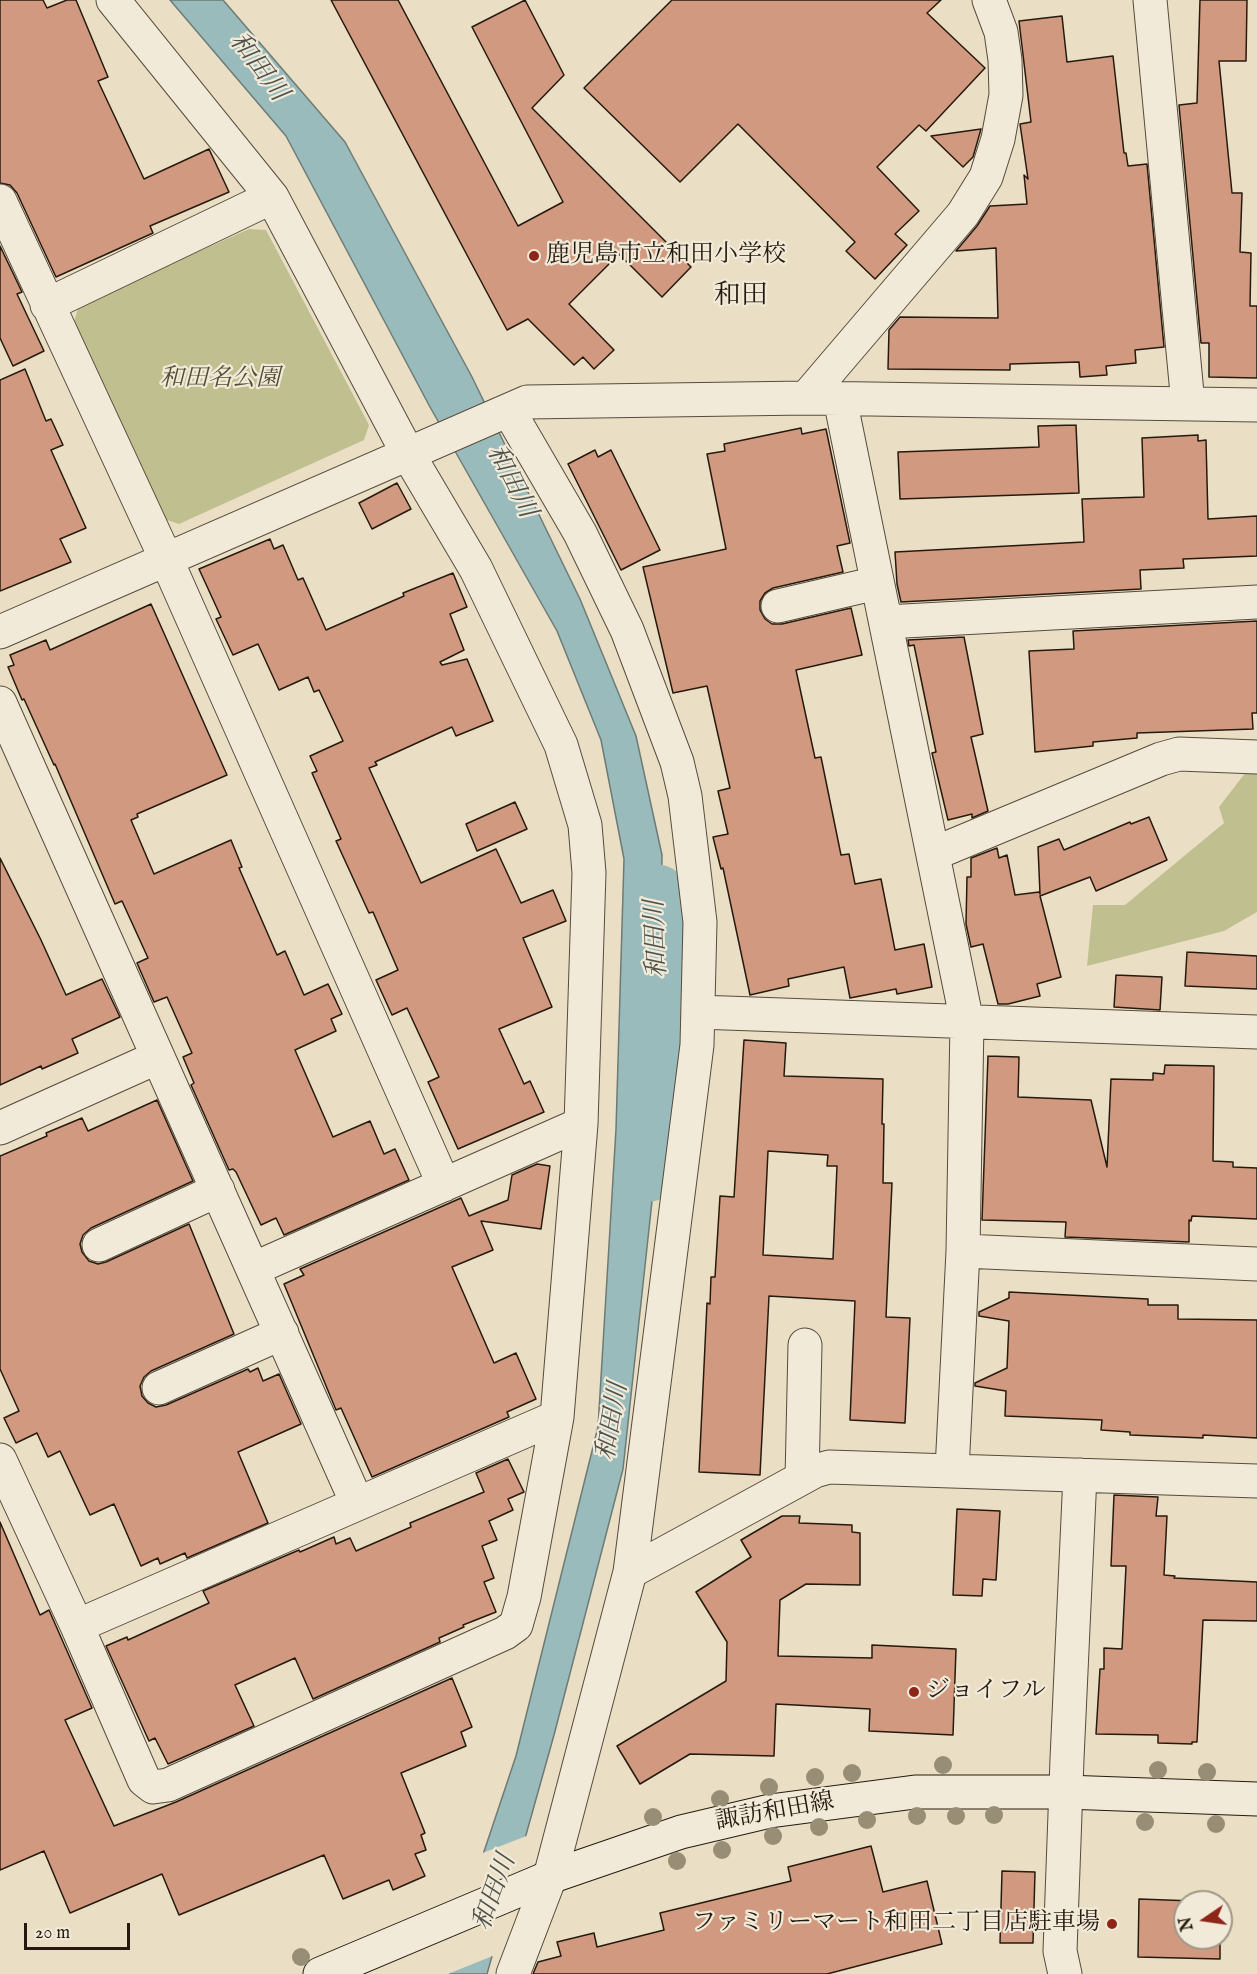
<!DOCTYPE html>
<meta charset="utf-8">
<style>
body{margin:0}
#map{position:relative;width:1257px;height:1974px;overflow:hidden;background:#eadfc4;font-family:"IM FELL English",serif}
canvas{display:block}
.north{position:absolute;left:1173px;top:1890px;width:60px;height:60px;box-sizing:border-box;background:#f1ead9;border:2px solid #a09788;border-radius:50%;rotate:257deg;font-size:16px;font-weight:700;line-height:24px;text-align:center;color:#261a0e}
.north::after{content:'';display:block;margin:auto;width:21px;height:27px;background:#8f2418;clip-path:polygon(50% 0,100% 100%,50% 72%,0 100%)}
.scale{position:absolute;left:24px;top:1923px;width:106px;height:27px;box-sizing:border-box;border:3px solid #261a0e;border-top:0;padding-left:8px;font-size:18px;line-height:21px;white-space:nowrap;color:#261a0e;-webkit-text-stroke:4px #f1ead9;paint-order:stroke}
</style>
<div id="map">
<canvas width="1257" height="1974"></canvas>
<div class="north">N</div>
<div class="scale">20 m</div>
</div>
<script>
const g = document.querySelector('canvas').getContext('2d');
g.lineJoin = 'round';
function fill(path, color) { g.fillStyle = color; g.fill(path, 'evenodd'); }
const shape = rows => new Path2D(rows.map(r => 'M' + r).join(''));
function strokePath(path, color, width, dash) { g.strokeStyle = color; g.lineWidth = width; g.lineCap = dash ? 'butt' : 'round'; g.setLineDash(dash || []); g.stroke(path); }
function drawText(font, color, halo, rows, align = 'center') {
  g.font = font + ' "IM FELL English","Noto Serif JP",serif'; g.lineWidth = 4.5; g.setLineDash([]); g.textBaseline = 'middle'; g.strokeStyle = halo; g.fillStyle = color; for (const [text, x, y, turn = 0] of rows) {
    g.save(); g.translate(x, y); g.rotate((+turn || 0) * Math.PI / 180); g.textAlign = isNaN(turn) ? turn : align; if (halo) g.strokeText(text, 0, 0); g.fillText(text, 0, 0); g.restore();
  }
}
fill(shape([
 [249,229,266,230,369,425,364,440,179,524,161,518,74,322,79,305],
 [1249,768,1257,769,1257,912,1224,931,1087,966,1093,905,1125,905,1224,823,1219,807]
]), '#bfbf8f');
const water = shape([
 [170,0,223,0,345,142,472,377,580,599,636,736,662,855,657,1155,623,1469,554,1735,487,1974,443,1974,516,1756,598,1427,616,1129,624,859,601,740,557,631,430,407,286,136,170,0]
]);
fill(water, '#9abbbb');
strokePath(water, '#6c7b76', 1.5);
fill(shape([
 [529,1835,495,1955,448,1974,440,1974,480,1854]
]), '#eadfc4');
strokePath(shape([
 [649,1170,662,1047,657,896]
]), '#9abbbb', 63);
const building = shape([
 [0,0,43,0,47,8,67,0,76,0,108,77,98,81,144,179,209,149,229,192,150,226,153,233,56,277,17,193,10,185,0,183,0,0],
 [331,0,398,0,518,226,563,202,472,27,525,0,564,75,532,108,691,267,662,297,619,254,569,304,614,350,594,369,583,357,574,365,528,319,507,330,331,0],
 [672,0,941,0,927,13,985,68,926,131,919,125,877,167,919,211,895,234,907,245,875,279,846,251,855,242,738,124,680,182,584,88,672,0],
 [1200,0,1247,0,1246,61,1219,61,1232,193,1242,193,1240,252,1251,253,1250,306,1257,306,1257,378,1209,377,1209,343,1201,343,1179,105,1197,103,1200,0],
 [1062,16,1067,62,1113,56,1124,153,1126,153,1128,166,1147,164,1164,347,1135,350,1136,363,1106,366,1107,375,1080,377,1079,362,1010,364,1010,370,888,369,889,330,900,317,998,318,996,248,956,251,977,226,990,206,1027,204,1024,175,1028,179,1020,124,1031,122,1019,21,1062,16],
 [981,129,973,157,963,167,931,136,981,129],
 [0,246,22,292,17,294,44,351,13,366,0,338,0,246],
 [25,369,46,421,51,419,63,445,51,450,86,528,60,539,71,562,0,591,0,380,25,369],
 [1076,425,1079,493,900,499,898,452,1039,447,1038,426,1076,425],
 [801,428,802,434,826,429,850,543,837,546,843,572,773,588,765,593,760,601,760,610,765,619,772,624,782,624,851,608,862,655,796,670,815,758,821,757,841,855,849,854,855,884,881,879,895,950,924,944,932,987,897,994,896,989,850,998,844,967,788,979,789,986,750,995,723,868,721,869,713,837,728,834,718,791,730,788,707,686,673,693,643,567,726,549,707,454,725,451,724,444,801,428],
 [1198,435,1198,441,1206,440,1208,519,1257,516,1257,556,1183,559,1184,568,1140,570,1141,589,901,602,897,584,895,552,1084,542,1082,499,1144,497,1142,438,1198,435],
 [595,450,598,457,611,450,660,550,621,570,568,464,595,450],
 [397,483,411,509,372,529,359,503,397,483],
 [270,539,274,549,283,545,298,580,303,578,326,630,404,596,403,593,453,573,467,607,450,614,464,650,440,662,442,665,467,659,493,721,456,736,452,727,375,762,377,765,369,768,421,883,496,849,521,903,553,890,566,921,523,938,552,1007,499,1029,524,1084,530,1081,544,1112,458,1149,428,1082,439,1077,407,1008,392,1015,376,980,398,970,373,912,369,913,336,841,341,839,312,773,317,771,310,756,343,741,319,690,314,692,308,677,279,690,258,644,233,655,216,619,221,617,199,569,270,539],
 [151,604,227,775,137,814,138,817,131,820,154,874,231,840,242,867,239,868,277,955,285,951,304,995,328,984,342,1014,331,1019,336,1031,295,1050,333,1137,370,1121,384,1154,395,1149,409,1180,284,1235,276,1218,261,1225,236,1172,233,1169,229,1170,191,1085,194,1083,183,1057,192,1053,167,997,154,1002,137,963,148,958,122,901,115,904,55,764,54,765,24,699,22,700,8,667,14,665,10,655,46,640,50,650,151,604],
 [1257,621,1257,713,1252,713,1253,729,1137,733,1137,738,1093,742,1093,746,1035,752,1029,651,1074,649,1073,631,1257,621],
 [964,637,983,734,971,737,988,811,972,818,972,814,948,820,932,753,936,752,914,645,909,646,908,640,964,637],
 [515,802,527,829,477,851,466,824,515,802],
 [1149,817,1167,860,1096,891,1090,877,1040,896,1061,977,1037,984,1040,996,1008,1004,998,1004,983,944,971,947,966,924,967,877,971,877,971,858,997,848,999,858,1007,855,1015,895,1039,892,1040,894,1038,847,1059,839,1064,850,1130,822,1131,824,1149,817],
 [0,858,41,940,66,995,102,979,120,1017,72,1039,78,1053,42,1069,41,1066,0,1085,0,858],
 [1187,952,1257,956,1257,989,1185,986,1187,952],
 [1116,975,1162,977,1160,1010,1114,1007,1116,975],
 [744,1040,786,1043,784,1076,883,1079,882,1124,884,1124,883,1183,892,1183,886,1317,910,1318,905,1423,850,1420,855,1301,769,1296,760,1475,699,1472,707,1303,710,1304,711,1277,715,1277,720,1196,734,1197,744,1040],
 [768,1151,828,1155,827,1166,837,1166,833,1259,763,1255,768,1151],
 [988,1056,1019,1057,1018,1097,1091,1100,1107,1167,1111,1079,1153,1080,1153,1073,1164,1074,1165,1065,1214,1066,1213,1161,1233,1162,1233,1167,1257,1168,1257,1219,1192,1216,1191,1221,1189,1220,1189,1242,1065,1237,1066,1222,982,1220,988,1056],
 [157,1100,193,1181,91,1228,83,1235,80,1244,82,1252,89,1261,98,1264,106,1262,189,1224,234,1334,151,1371,144,1377,140,1386,142,1396,148,1403,156,1407,166,1405,248,1369,250,1372,258,1368,263,1381,279,1374,301,1424,238,1452,268,1523,187,1558,185,1553,160,1564,158,1558,141,1566,114,1504,90,1515,60,1451,48,1457,37,1433,16,1443,4,1418,19,1411,0,1369,0,1156,47,1136,46,1133,82,1118,88,1131,157,1100],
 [537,1164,550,1166,541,1229,481,1221,493,1250,452,1267,494,1363,516,1353,536,1399,507,1412,509,1417,372,1477,341,1408,336,1410,284,1284,304,1275,300,1269,461,1198,469,1216,508,1200,512,1175,537,1164],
 [1009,1292,1148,1299,1148,1305,1178,1305,1178,1319,1257,1320,1257,1438,1203,1435,1203,1438,1130,1435,1130,1432,1101,1430,1102,1420,1005,1416,1006,1391,975,1386,975,1383,1007,1368,1009,1321,979,1316,979,1312,1009,1298,1009,1292],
 [508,1459,524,1492,508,1499,513,1510,489,1521,497,1540,482,1546,494,1578,484,1582,496,1612,463,1625,464,1627,439,1638,440,1642,313,1699,295,1658,235,1685,254,1726,168,1764,155,1738,149,1741,106,1646,127,1637,128,1640,209,1603,203,1591,299,1550,300,1552,334,1537,336,1544,350,1538,356,1551,411,1527,410,1523,484,1492,476,1473,508,1459],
 [1114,1495,1158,1497,1156,1516,1167,1516,1164,1575,1175,1576,1174,1578,1257,1582,1257,1621,1203,1620,1197,1742,1192,1742,1192,1744,1158,1743,1158,1735,1096,1734,1100,1669,1104,1669,1104,1648,1122,1649,1126,1566,1111,1566,1114,1495],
 [957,1509,1000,1511,996,1580,983,1579,982,1596,953,1595,957,1509],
 [782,1516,800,1516,799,1523,852,1525,852,1532,860,1533,860,1585,806,1584,780,1600,778,1656,872,1658,872,1645,956,1649,953,1735,869,1731,870,1709,776,1704,774,1756,690,1754,640,1784,617,1746,726,1681,727,1642,696,1592,751,1557,741,1540,782,1516],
 [0,1522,40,1615,49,1610,92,1708,65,1720,114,1826,176,1802,452,1678,472,1727,461,1732,466,1746,401,1773,425,1833,421,1835,426,1850,415,1854,425,1876,393,1890,389,1880,343,1899,324,1855,179,1915,162,1874,70,1913,44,1851,0,1870,0,1522],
 [871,1846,883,1892,927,1881,942,1944,827,1974,533,1974,538,1962,561,1956,557,1942,594,1933,597,1947,664,1930,660,1913,791,1881,788,1867,871,1846],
 [1002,1871,1035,1872,1033,1943,1000,1943,1002,1871],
 [1139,1899,1221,1902,1221,1916,1221,1902,1185,1902,1185,1938,1220,1938,1220,1959,1138,1957,1139,1899]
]);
fill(building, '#d1997f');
strokePath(building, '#261a0e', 1.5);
const street = shape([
 [1150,0,1188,404],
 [0,201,167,561,444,1185],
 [47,305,272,197],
 [806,398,963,214,986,177,998,139,1006,95,1005,60,1001,32,989,0],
 [840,399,967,1022,963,1251,952,1470],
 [509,411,580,533,627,630,677,762,685,796,700,922,697,1045,630,1572,550,1877,513,1974],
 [778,606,877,583],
 [886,622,1257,602],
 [0,632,527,402,806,398,1257,405],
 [0,703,357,1503],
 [933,854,1161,759,1179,754,1257,757],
 [698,1012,1257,1032],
 [0,1128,158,1057],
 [99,1245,218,1190],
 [963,1251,1257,1264],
 [253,1269,581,1124],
 [159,1388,282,1333],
 [0,1460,77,1626,144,1780,153,1787,168,1785,505,1633,516,1625,524,1597,557,1417,581,1124,589,873,585,825,561,745,476,569,408,454,272,197,113,0],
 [802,1478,805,1345],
 [630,1572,815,1471,829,1467,1257,1481],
 [77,1626,557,1417],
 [1065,1974,1060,1951,1067,1759,1080,1475]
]);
const secondary = shape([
 [320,1974,550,1877,681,1832,770,1811,915,1792,1065,1792,1257,1799]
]);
strokePath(street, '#574b3c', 35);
strokePath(secondary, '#261a0e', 35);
strokePath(street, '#f1ead9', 33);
strokePath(secondary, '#f1ead9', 33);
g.fillStyle = '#988e75';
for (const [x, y] of [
 [943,1765],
 [1158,1770],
 [1207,1772],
 [852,1773],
 [815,1777],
 [769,1787],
 [720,1799],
 [994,1815],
 [917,1816],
 [956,1816],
 [653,1817],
 [867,1820],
 [1145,1822],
 [1216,1824],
 [819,1827],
 [773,1836],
 [722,1850],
 [677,1861],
 [301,1957]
]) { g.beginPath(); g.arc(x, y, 9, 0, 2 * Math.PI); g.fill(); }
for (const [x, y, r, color] of [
 [534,256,6,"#8f2418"],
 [914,1692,6,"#8f2418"],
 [1112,1924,6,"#8f2418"]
]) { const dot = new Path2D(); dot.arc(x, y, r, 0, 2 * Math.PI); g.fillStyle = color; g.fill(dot); strokePath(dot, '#f1ead9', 2); }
drawText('24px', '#261a0e', '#f1ead9', [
 ["鹿児島市立和田小学校",546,256],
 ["ジョイフル",926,1692],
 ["ファミリーマート和田二丁目店駐車場",1100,1924,"right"]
], 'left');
drawText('italic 24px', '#544c35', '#f1ead9', [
 ["和田名公園",220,380]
]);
drawText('24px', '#261a0e', '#f1ead9', [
 ["諏訪和田線",775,1813,-10]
]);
drawText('italic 26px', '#4f524b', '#f1ead9', [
 ["和田川",257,68,53],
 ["和田川",510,482,63],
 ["和田川",658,939,-92],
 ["和田川",614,1422,-80],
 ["和田川",496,1893,-70]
]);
drawText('27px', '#261a0e', '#f1ead9', [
 ["和田",741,297]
]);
</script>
